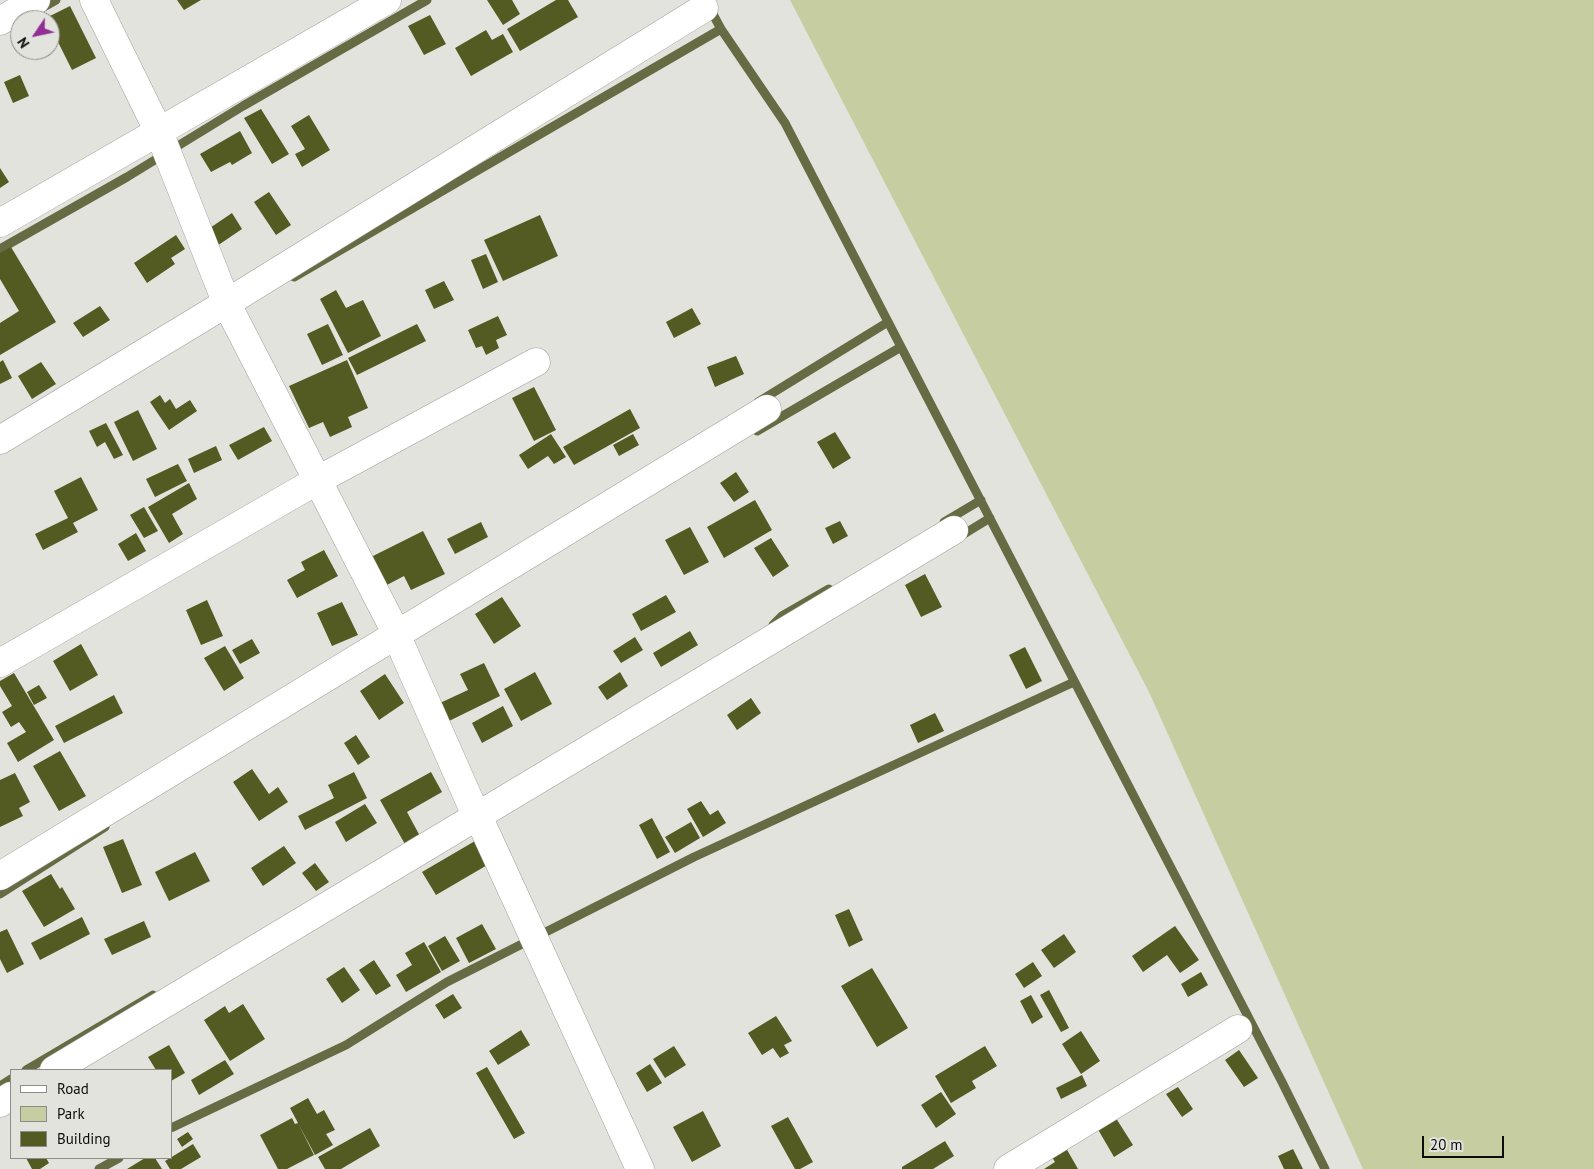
<!DOCTYPE html>
<style>
body{margin:0}
#map{position:relative;width:1594px;height:1169px;overflow:hidden;background:#e1e3dc;font-family:"PT Sans",sans-serif}
canvas{display:block}
.legend{position:absolute;left:10px;top:1069px;width:162px;height:90px;box-sizing:border-box;background:#e1e3dc;border:1px solid #8c8d88;margin:0;padding:6px 9px;list-style:none;font-size:15px;color:#0c0c0a}
.legend li{display:flex;align-items:center;gap:10px;height:25px}
.legend b{width:25px;border:1px solid #8c8d88}
.north{position:absolute;left:10px;top:10px;width:50px;height:50px;box-sizing:border-box;background:#e1e3dc;border:1px solid #8c8d88;border-radius:50%;rotate:236deg;font-size:14px;font-weight:700;line-height:20px;text-align:center;color:#0c0c0a}
.north::after{content:'';display:block;margin:auto;width:18px;height:22px;background:#912f97;clip-path:polygon(50% 0,100% 100%,50% 72%,0 100%)}
.scale{position:absolute;left:1422px;top:1136px;width:82px;height:22px;box-sizing:border-box;border:2px solid #0c0c0a;border-top:0;padding-left:6px;font-size:15px;line-height:18px;white-space:nowrap;color:#0c0c0a;-webkit-text-stroke:4px #e1e3dc;paint-order:stroke}
</style>
<div id="map">
<canvas width="1594" height="1169"></canvas>
<ul class="legend">
<li><b style="height:6px;background:#fff"></b>Road</li>
<li><b style="height:14px;background:#c6cda0"></b>Park</li>
<li><b style="height:14px;background:#535a22"></b>Building</li>
</ul>
<div class="north">N</div>
<div class="scale">20 m</div>
</div>
<script>
const g = document.querySelector('canvas').getContext('2d');
g.lineJoin = 'round';
function fill(path, color) { g.fillStyle = color; g.fill(path, 'evenodd'); }
const shape = rows => new Path2D(rows.map(r => 'M' + r).join(''));
function strokePath(path, color, width, dash) { g.strokeStyle = color; g.lineWidth = width; g.lineCap = dash ? 'butt' : 'round'; g.setLineDash(dash || []); g.stroke(path); }
fill(shape([
 [790,0,1594,0,1594,1169,1363,1169,1149,692]
]), '#c6cda0');
strokePath(shape([
 [709,7,721,29,785,123,1282,1082,1325,1169],
 [40,9,56,0],
 [0,249,127,177,243,106,427,0],
 [294,277,721,29],
 [758,402,888,322],
 [757,431,901,347],
 [944,522,981,500],
 [959,537,990,518],
 [773,625,782,616,829,589],
 [0,894,105,827],
 [26,1070,153,995],
 [0,1086,11,1079],
 [171,1128,346,1045,447,982,694,857,1074,682],
 [99,1169,119,1158]
]), '#666b43', 9);
fill(shape([
 [177,0,201,0,184,10],
 [487,0,512,0,520,14,503,25],
 [556,0,568,0,578,17,520,51,507,29],
 [70,6,96,58,72,70,50,26,50,20,47,20,46,18],
 [430,15,446,44,424,55,408,26],
 [486,30,492,40,503,34,513,52,471,76,455,48],
 [20,75,29,96,13,103,4,82],
 [261,109,289,154,272,164,244,118],
 [309,115,330,150,302,167,295,154,305,149,291,126],
 [240,131,252,153,232,165,230,162,211,172,200,154],
 [0,168,9,182,0,188],
 [269,192,291,225,276,235,254,202],
 [232,213,242,229,214,248,204,232],
 [540,215,558,256,503,281,484,240],
 [176,235,185,249,171,258,175,264,147,283,134,263],
 [11,247,56,322,0,355,0,323,19,311,0,279,0,253],
 [486,254,498,282,483,289,471,260],
 [444,281,454,300,434,309,425,290],
 [336,290,346,308,363,300,381,336,348,353,320,299],
 [100,306,110,320,83,337,73,323],
 [692,308,701,324,674,338,666,322],
 [498,316,507,335,496,340,499,348,486,355,482,346,476,348,468,330],
 [328,324,343,355,322,365,307,334],
 [417,324,426,341,357,375,348,358],
 [736,356,744,374,715,387,707,367],
 [3,360,12,378,0,384,0,362],
 [347,360,368,408,348,417,352,427,330,437,323,422,309,428,289,386],
 [41,362,56,384,32,399,18,376],
 [534,387,556,430,534,441,512,398],
 [160,395,165,403,170,399,176,409,190,400,197,411,169,430,150,402],
 [630,409,640,428,574,465,563,447],
 [138,410,157,449,133,461,114,422],
 [106,423,123,455,114,459,105,442,97,447,89,431],
 [264,427,272,441,238,460,229,445],
 [835,432,851,458,833,469,817,442],
 [551,434,566,457,554,464,548,456,528,469,519,455],
 [633,434,639,445,619,456,613,445],
 [216,446,222,460,194,473,188,459],
 [178,464,187,481,155,497,146,479],
 [736,472,749,492,734,502,720,483],
 [81,477,98,510,73,523,78,532,43,550,35,534,68,518,54,491],
 [189,483,197,499,172,514,183,534,169,543,148,507],
 [755,500,772,530,724,558,707,527],
 [144,507,158,531,144,538,130,515],
 [840,521,848,536,833,544,825,528],
 [481,522,488,537,455,554,447,539],
 [690,527,709,562,684,575,665,540],
 [423,531,445,574,411,590,404,576,385,586,371,557],
 [136,533,146,551,128,561,118,544],
 [771,538,789,566,773,577,754,548],
 [324,550,338,576,297,598,287,580,305,570,301,562],
 [925,574,942,607,921,617,905,585],
 [666,595,676,612,641,631,632,614],
 [502,597,521,626,494,644,475,614],
 [207,600,223,636,201,645,186,610],
 [342,602,358,635,332,646,317,613],
 [690,631,698,645,661,667,653,653],
 [635,637,643,650,621,663,613,651],
 [252,639,260,653,240,664,232,650],
 [81,644,98,675,70,691,53,661],
 [225,646,244,678,224,691,204,658],
 [1025,647,1042,681,1026,689,1009,655],
 [484,663,500,696,449,721,440,703,468,690,460,674],
 [535,672,552,704,521,721,504,689],
 [620,672,628,686,607,700,598,687],
 [14,673,54,740,18,762,7,743,26,732,19,722,11,727,2,712,12,706,0,686,0,681],
 [385,674,404,703,379,720,360,691],
 [39,685,47,698,34,705,27,692],
 [114,695,123,713,64,743,55,726],
 [751,698,761,713,737,730,727,715],
 [503,706,513,726,482,743,472,723],
 [935,713,944,731,918,743,910,725],
 [356,735,370,757,358,765,344,743],
 [60,751,86,796,59,811,33,766],
 [252,769,269,794,278,787,288,802,259,821,233,782],
 [354,772,367,798,305,830,298,816,334,798,328,785],
 [431,772,442,792,407,812,421,838,406,846,380,800],
 [15,773,30,802,19,808,23,816,0,827,0,780],
 [701,801,710,815,718,810,726,823,703,837,687,809],
 [365,804,377,823,346,842,335,822],
 [652,818,670,852,657,859,639,825],
 [691,822,700,838,675,853,665,837],
 [123,839,142,885,122,893,103,847],
 [475,841,489,864,436,895,422,872],
 [284,846,296,863,263,886,251,868],
 [195,852,210,881,169,901,155,872],
 [315,863,329,882,316,891,302,873],
 [51,874,60,889,62,887,75,909,44,927,22,891],
 [849,909,863,940,849,947,835,915],
 [82,917,90,934,40,960,31,943],
 [144,921,151,937,112,955,104,939],
 [482,924,496,949,469,963,456,938],
 [1175,926,1199,960,1180,973,1167,955,1143,972,1132,956],
 [7,929,24,964,7,973,0,959,0,932],
 [1064,934,1076,952,1054,968,1041,950],
 [445,936,460,961,442,971,428,946],
 [424,942,441,972,406,992,396,975,412,965,405,953],
 [374,960,391,986,376,995,359,970],
 [1033,962,1042,976,1024,988,1015,974],
 [344,967,360,990,342,1003,326,979],
 [872,968,908,1028,877,1047,841,986],
 [1201,972,1208,985,1188,997,1181,984],
 [1049,990,1069,1028,1061,1032,1040,995],
 [453,994,462,1008,444,1019,435,1005],
 [1031,995,1043,1017,1032,1024,1020,1001],
 [243,1004,265,1039,230,1061,204,1020,225,1006,229,1013],
 [776,1016,792,1041,784,1045,789,1053,780,1058,773,1048,762,1055,748,1033],
 [521,1030,530,1045,498,1065,489,1051],
 [1081,1031,1100,1061,1081,1074,1062,1044],
 [169,1045,185,1073,171,1081,171,1070,156,1070,148,1057],
 [674,1046,686,1065,665,1078,653,1059],
 [985,1046,997,1066,972,1081,976,1088,951,1103,935,1076],
 [1239,1050,1258,1078,1244,1087,1225,1060],
 [225,1060,234,1074,199,1095,191,1080],
 [650,1064,662,1083,647,1092,636,1073],
 [487,1067,525,1133,514,1139,476,1073],
 [1082,1075,1087,1086,1061,1099,1056,1088],
 [1178,1087,1193,1109,1182,1117,1166,1094],
 [941,1092,956,1114,936,1128,921,1105],
 [308,1098,317,1114,324,1110,335,1130,326,1134,333,1145,315,1155,290,1108],
 [703,1111,721,1146,692,1162,673,1127],
 [1114,1115,1133,1145,1114,1157,1096,1126],
 [788,1117,813,1162,800,1169,795,1169,771,1126],
 [292,1118,295,1124,298,1123,314,1155,287,1169,278,1169,260,1135],
 [370,1128,380,1146,341,1169,325,1169,318,1157],
 [188,1132,193,1139,182,1147,177,1139],
 [945,1141,954,1156,933,1169,902,1169,902,1167],
 [193,1144,201,1157,181,1169,170,1169,165,1161],
 [1066,1148,1078,1169,1044,1169,1055,1162,1052,1157],
 [1293,1149,1303,1169,1284,1169,1278,1156],
 [26,1158,46,1158,49,1163,40,1169,32,1169],
 [145,1158,155,1158,162,1169,127,1169]
]), '#535a22');
const minor = shape([
 [94,0,159,132,223,294,225,304,232,314,391,623,475,813,478,816,640,1169],
 [0,21,36,0],
 [0,223,387,0],
 [0,440,225,304,704,8],
 [0,663,318,480,536,362],
 [0,876,767,409],
 [54,1070,954,530],
 [0,1103,11,1096],
 [1008,1169,1238,1029]
]);
strokePath(minor, '#9fa09a', 29);
strokePath(minor, '#fff', 28);
</script>
